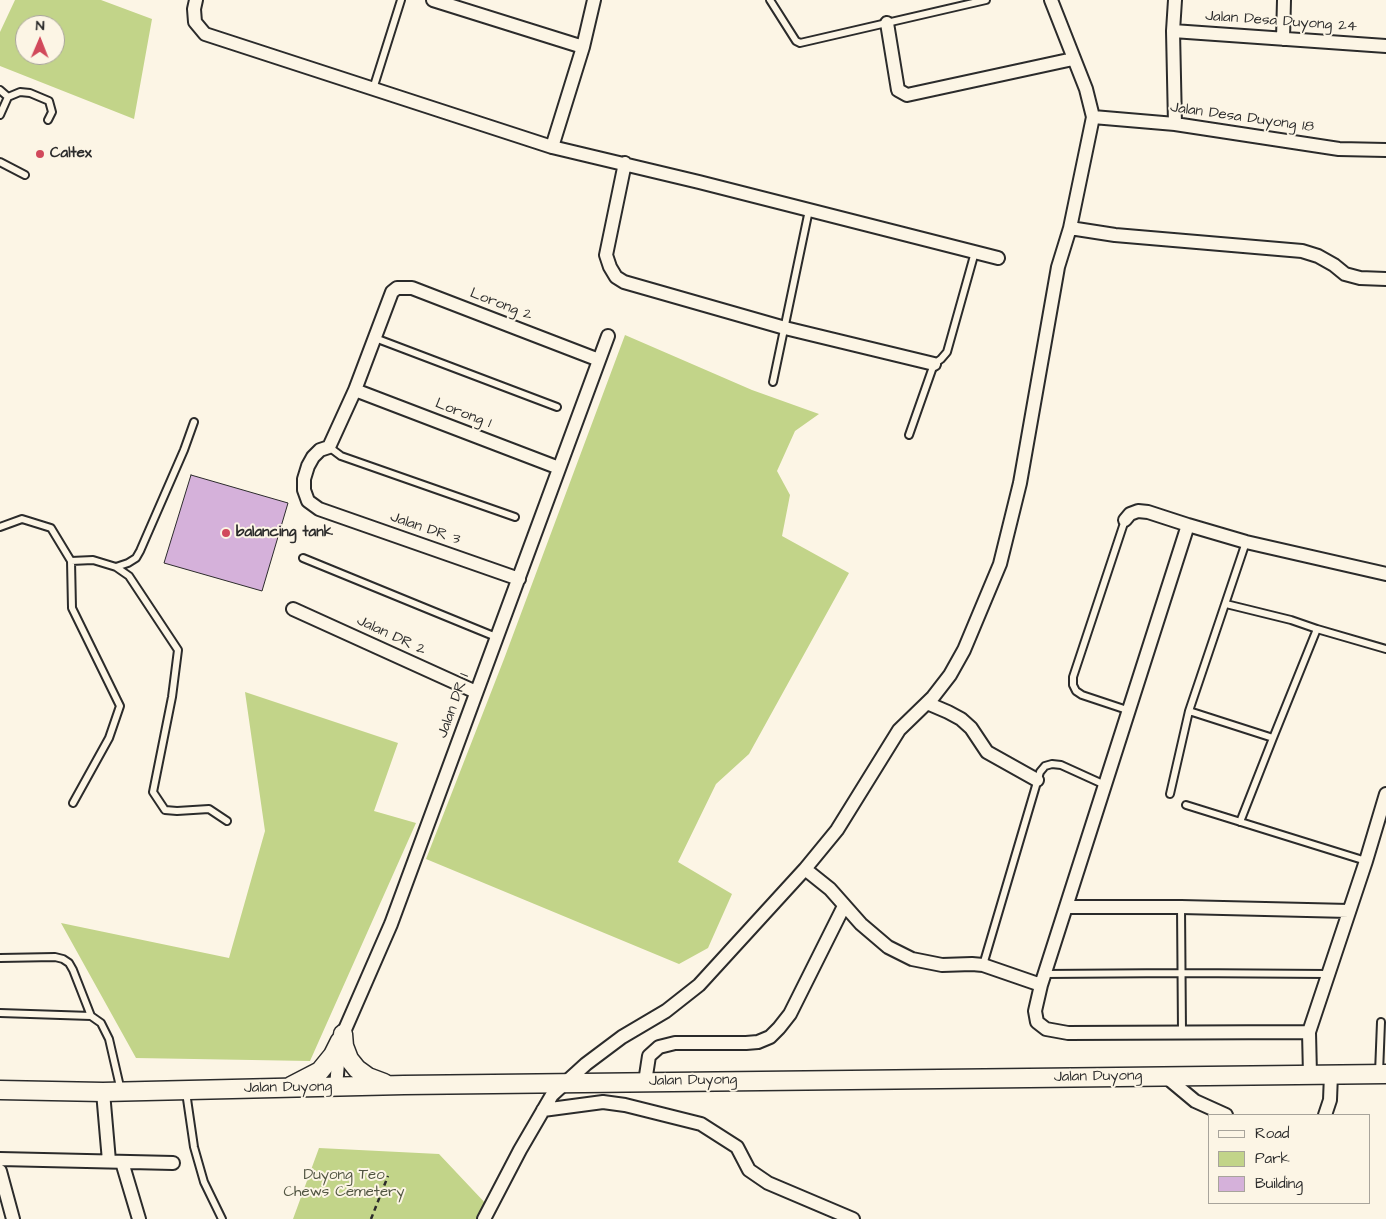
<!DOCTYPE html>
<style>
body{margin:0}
#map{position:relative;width:1386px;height:1219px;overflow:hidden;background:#fcf5e5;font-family:"Architects Daughter",sans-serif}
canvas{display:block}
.legend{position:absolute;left:1208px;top:1114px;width:162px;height:90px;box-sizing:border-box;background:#fcf5e5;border:1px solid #a8a49b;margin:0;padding:6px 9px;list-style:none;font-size:15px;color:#2b2b2b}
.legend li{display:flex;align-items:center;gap:10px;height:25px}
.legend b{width:25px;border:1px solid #a8a49b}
.north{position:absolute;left:15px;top:15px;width:50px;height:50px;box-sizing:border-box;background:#fcf5e5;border:1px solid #a8a49b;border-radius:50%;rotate:1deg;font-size:14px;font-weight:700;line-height:20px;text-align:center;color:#2b2b2b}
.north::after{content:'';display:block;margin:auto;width:18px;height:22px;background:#d1495b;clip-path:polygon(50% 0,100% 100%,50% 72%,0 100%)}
</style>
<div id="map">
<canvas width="1386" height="1219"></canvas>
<ul class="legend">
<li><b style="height:6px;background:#fcf5e5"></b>Road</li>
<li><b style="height:14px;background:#c2d489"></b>Park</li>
<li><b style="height:14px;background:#d5b1da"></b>Building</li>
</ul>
<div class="north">N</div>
</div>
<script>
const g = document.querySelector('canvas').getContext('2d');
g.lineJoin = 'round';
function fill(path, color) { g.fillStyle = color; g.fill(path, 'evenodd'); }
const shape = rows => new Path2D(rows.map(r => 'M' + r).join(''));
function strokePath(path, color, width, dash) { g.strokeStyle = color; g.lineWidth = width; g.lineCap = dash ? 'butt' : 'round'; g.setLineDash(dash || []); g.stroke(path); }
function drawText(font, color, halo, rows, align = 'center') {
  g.font = font + ' "Architects Daughter",sans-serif'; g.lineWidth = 4; g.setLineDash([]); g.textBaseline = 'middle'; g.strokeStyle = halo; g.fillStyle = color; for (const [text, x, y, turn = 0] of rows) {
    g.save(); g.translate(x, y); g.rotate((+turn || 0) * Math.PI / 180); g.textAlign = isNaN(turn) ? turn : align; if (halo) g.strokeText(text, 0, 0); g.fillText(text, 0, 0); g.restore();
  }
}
fill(shape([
 [15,0,101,0,152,19,134,119,0,66,0,32],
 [25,25,55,25,55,55,25,55],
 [625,335,752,390,819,414,795,431,777,471,790,495,782,536,849,573,749,754,716,784,678,862,732,894,708,948,679,964,426,859,504,659],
 [245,692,398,743,374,811,416,823,310,1061,136,1058,61,923,229,958,265,831],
 [319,1148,439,1154,488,1206,481,1219,293,1219]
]), '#c2d489');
const building = shape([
 [191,475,288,503,262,591,164,563,191,475]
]);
fill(building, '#d5b1da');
strokePath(building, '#2b2b2b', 1);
const service = shape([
 [770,0,796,41,800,43,986,0],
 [373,89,401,0],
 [0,90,8,97,0,115],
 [8,97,20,92,30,93,49,101,52,112,48,120],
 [0,162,25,175],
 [375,338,557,407],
 [773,382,809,210],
 [909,435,934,364,941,359,947,352,975,252],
 [329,447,341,456,515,517],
 [1125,520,1073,677,1073,685,1076,691,1082,695,1127,710],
 [0,527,22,519,51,528,71,561,72,608,120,706,109,738,73,803],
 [303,558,496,637],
 [71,561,93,560,116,567,129,576,178,650,172,697,153,792,165,810,177,811,209,809,227,821],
 [116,567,128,563,136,558,140,551,184,450,194,422],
 [1226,604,1291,620,1317,629,1273,738,1240,822],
 [1317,629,1386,649],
 [1189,711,1273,738],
 [1170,794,1189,711,1246,542],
 [1186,805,1366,861],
 [1181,907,1182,1032],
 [0,958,55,957,63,959,69,963,73,970,91,1016],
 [983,965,1040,772,1045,766,1052,764,1061,765,1105,785],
 [1044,974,1181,973,1328,974],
 [0,1013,91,1016,101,1023,109,1039,121,1091],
 [1379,1073,1381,1022],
 [186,1092,194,1147,204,1182,222,1219]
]);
const minor = shape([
 [196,0,194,9,195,22,205,34,552,147,699,182,998,258],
 [433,0,583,47],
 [887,23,898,90,907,95,1073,59],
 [1173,31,1386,46],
 [1283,39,1284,0],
 [1093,117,1175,124,1339,149,1386,150],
 [1175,124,1173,31,1175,0],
 [552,147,583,47,594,0],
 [625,163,606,255,610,267,616,277,624,282,785,328,934,364],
 [1070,228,1115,235,1302,251,1318,256,1334,265,1345,274,1360,278,1386,279],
 [355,390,559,468],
 [1125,520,1130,514,1138,511,1148,512,1188,525,1246,542,1386,574],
 [1188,525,1041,985,1035,1011,1037,1022,1046,1029,1068,1033,1309,1032],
 [519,579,319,509,308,501,304,490,304,479,308,466,313,457,320,450,329,447,355,390,392,292,397,288,412,288,599,360],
 [293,609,476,692],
 [927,703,948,712,961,719,971,728,987,752,1037,780],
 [805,869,830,889,861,924,888,947,912,959,942,965,972,964,983,965,1041,985],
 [1067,907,1181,907,1349,911],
 [1310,1075,1309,1032,1366,861,1386,794],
 [1165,1076,1195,1101,1226,1115],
 [645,1082,649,1056,659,1047,675,1043,746,1043,758,1042,770,1037,779,1028,790,1014,844,906],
 [336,1087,339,1051,343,1034,391,924,608,336],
 [103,1092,109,1161],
 [543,1110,603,1102,625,1105,701,1124,737,1147,749,1170,768,1183,853,1219],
 [1325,1115,1330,1100,1331,1074],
 [0,1159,173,1163],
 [122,1162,139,1219],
 [0,1171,13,1219],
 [484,1219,520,1150,552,1095,586,1064,622,1037,666,1011,699,985,805,869,837,830,899,730,933,697,950,675,964,650,1000,564,1020,483,1058,267,1070,228,1093,117,1086,89,1051,0]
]);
const secondary = shape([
 [343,1034,344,1046,349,1059,357,1069,368,1077,384,1083],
 [291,1086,320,1071,333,1055,340,1041],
 [0,1090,103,1092,404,1085,1386,1074]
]);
strokePath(service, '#2b2b2b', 10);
strokePath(minor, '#2b2b2b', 16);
strokePath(secondary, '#2b2b2b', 21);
strokePath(shape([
 [371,1219,388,1176]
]), '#2b2b2b', 2.5, [5, 4]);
strokePath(service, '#fcf5e5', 6);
strokePath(minor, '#fcf5e5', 12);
strokePath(secondary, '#fcf5e5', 18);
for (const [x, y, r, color] of [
 [40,154,5,"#d1495b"],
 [226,533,5,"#d1495b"]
]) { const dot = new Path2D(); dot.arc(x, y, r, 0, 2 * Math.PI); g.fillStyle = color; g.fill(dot); strokePath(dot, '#fcf5e5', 2); }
drawText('15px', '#2b2b2b', '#fcf5e5', [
 ["Jalan Desa Duyong 24",1281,22,4],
 ["Jalan Desa Duyong 18",1242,118,8],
 ["Lorong 2",501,305,21],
 ["Lorong 1",463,414,21],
 ["Jalan DR 3",425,529,19],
 ["Jalan DR 2",391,636,25],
 ["Jalan DR 1",454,706,-70],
 ["Jalan Duyong",1098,1077,-1],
 ["Jalan Duyong",693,1081,-1],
 ["Jalan Duyong",288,1088,-1]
]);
drawText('bold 15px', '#2b2b2b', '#fcf5e5', [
 ["Caltex",50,154],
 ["balancing tank",236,533]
], 'left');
drawText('15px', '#515542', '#fcf5e5', [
 ["Duyong Teo",344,1176],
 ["Chews Cemetery",344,1193]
]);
</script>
